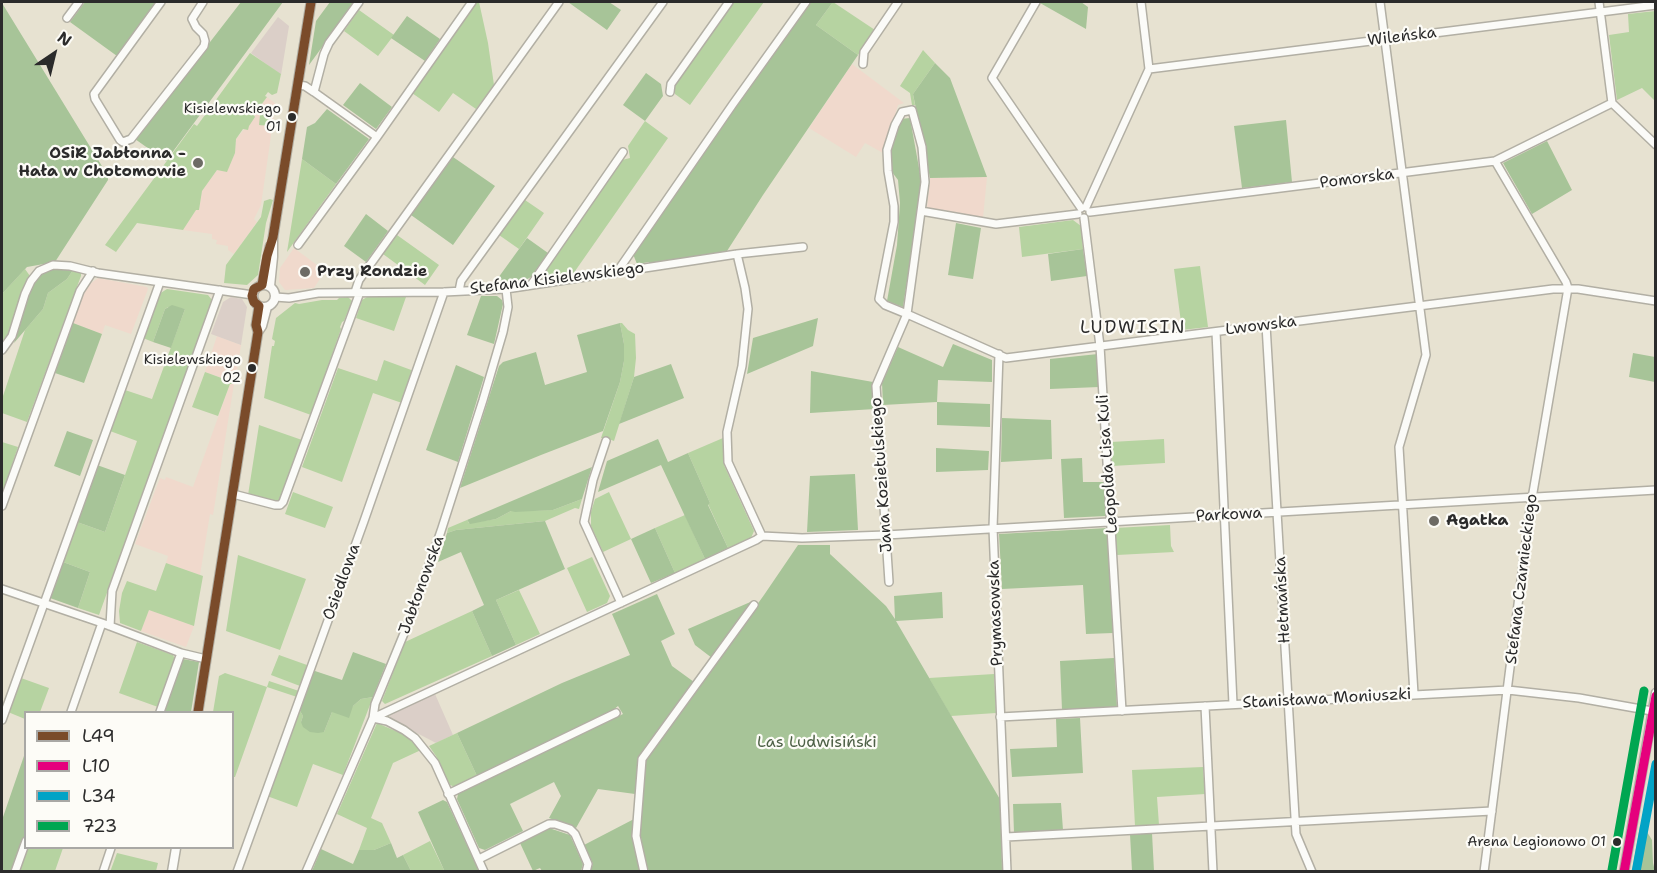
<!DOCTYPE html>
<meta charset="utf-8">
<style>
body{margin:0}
#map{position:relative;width:1657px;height:873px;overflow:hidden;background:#e7e2d1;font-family:"Shantell Sans",sans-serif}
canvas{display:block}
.frame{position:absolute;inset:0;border:3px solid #2b2b2b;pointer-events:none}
.legend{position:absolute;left:24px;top:711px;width:210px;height:138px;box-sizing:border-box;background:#fdfcf7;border:2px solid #a9a8a5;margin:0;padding:8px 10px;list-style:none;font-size:18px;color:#2b2b2b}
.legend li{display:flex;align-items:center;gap:12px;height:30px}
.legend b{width:30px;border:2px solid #a9a8a5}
.north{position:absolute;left:24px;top:24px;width:60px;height:60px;-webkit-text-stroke:4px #fdfcf7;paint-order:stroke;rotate:35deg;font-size:16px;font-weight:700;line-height:24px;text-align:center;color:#2b2b2b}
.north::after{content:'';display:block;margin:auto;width:21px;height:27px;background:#2b2b2b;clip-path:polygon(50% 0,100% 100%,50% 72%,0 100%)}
</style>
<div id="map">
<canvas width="1657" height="873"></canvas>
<div class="frame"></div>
<ul class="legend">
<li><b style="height:8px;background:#7a4b2a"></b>L49</li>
<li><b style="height:8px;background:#e5007d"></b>L10</li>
<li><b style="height:8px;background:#02a3c6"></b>L34</li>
<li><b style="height:8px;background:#00a651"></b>723</li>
</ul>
<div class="north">N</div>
</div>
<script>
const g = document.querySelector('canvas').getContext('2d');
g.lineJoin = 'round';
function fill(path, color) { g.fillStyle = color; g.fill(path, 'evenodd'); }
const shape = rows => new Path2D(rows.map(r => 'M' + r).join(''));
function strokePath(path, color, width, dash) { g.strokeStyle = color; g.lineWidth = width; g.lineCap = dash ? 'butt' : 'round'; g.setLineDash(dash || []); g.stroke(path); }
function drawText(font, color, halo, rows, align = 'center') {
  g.font = font + ' "Shantell Sans",sans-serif'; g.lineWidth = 4.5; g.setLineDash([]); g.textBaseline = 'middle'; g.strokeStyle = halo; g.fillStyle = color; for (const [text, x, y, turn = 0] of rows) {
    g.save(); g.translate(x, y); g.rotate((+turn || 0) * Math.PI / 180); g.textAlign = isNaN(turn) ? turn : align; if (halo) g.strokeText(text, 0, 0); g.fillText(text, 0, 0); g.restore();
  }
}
fill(shape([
 [852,64,904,103,898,105,883,153,865,143,856,157,809,128],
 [267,97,276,104,276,107,274,115,261,205,254,219,257,222,234,254,228,250,228,246,216,244,217,240,212,239,212,234,183,230,196,210,199,210,202,191,217,170,227,171,235,153,236,139,255,117,253,115],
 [987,177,983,218,927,208,930,178],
 [294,248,325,271,314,288,285,290,279,282,280,268],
 [98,278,147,287,148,289,131,334,105,325,102,334,73,323,86,287],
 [217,336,241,345,236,377,228,380,205,372],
 [230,384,234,384,213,515,210,514,200,575,166,563,168,556,135,544,160,478,165,480,166,477,193,487],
 [149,609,194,626,186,647,141,631]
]), '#f0d9cc');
fill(shape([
 [278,17,289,26,281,75,251,53],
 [231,297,242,299,247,307,241,345,211,334,223,302],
 [435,694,453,735,436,743,390,719,390,714]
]), '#dbcfc8');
fill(shape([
 [477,2,479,2,488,43,494,85,476,109,453,93,439,112,412,93],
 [734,2,764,2,690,105,675,94,674,86],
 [833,2,875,30,858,55,816,25],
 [359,10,394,35,378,56,344,31],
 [1655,11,1655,101,1642,88,1617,100,1609,35,1629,32,1628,14],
 [923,50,935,63,913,94,915,105,912,105,910,93,900,86],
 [250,53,281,74,277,93,272,95,268,92,265,96,267,97,261,105,273,107,270,126,259,125,261,105,254,115,255,117,249,126,248,130,243,129,236,139,235,153,227,172,217,170,202,191,199,210,196,210,183,230,137,223,116,252,105,245,194,124,197,126],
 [645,121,668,138,573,274,541,279,539,277,622,160,630,158,628,146],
 [302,159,336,184,287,252],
 [270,199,273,200,266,223,258,275,247,285,224,283,226,265,261,217,264,201],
 [525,200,544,213,519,249,499,235],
 [1073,220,1081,226,1083,249,1022,257,1019,227],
 [397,235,439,265,425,285,383,254],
 [1200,266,1208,327,1182,330,1174,269],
 [25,269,30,276,25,285,9,335,2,345,2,294],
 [73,270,81,273,81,276,27,422,2,413,2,399,25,330,43,309,48,293,67,279],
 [167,289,208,295,212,300,99,615,78,608,90,572,63,562,77,522,105,532,137,441,110,431,125,390,152,399,185,309,168,307,165,309,153,342,143,338,159,294],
 [348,297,352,301,344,321,342,322,340,327,341,329,311,415,264,398,272,346,274,346,275,341,272,339,276,318,295,303,299,304,322,300,337,300,339,298],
 [367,297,406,297,394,331,356,318,362,300],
 [620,323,622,323,628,330,635,334,636,358,634,377,614,441,606,438,601,438,620,382,624,361,624,344],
 [384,360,414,371,402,403,373,393,342,482,302,467,338,368,377,381],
 [205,372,227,380,236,377,234,384,230,384,218,416,192,407],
 [259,425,302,440,279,500,274,502,248,495],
 [723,438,724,465,754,531,751,538,728,548,708,504,710,503,688,453],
 [1164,439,1165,463,1112,466,1111,442],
 [2,442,18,447,2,494],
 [293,492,333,507,325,528,285,514],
 [609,492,631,539,603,552,591,526,591,512,595,499],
 [582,499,579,509,575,508,545,521,456,530,447,533,448,528,467,520,469,523,496,519,511,511,553,510],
 [685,515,705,559,675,573,655,528],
 [1170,525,1171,546,1174,552,1117,555,1115,528],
 [238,555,306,579,280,650,226,631],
 [592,557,610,596,607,603,587,612,567,568],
 [166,563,203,576,194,626,149,610,141,631,120,623,119,611,122,593,127,581,156,591],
 [519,590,540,634,516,645,496,600],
 [472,611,492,656,385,704,382,701,405,642],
 [137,642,173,655,175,659,158,707,119,693],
 [279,655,307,665,300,686,271,675],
 [225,673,267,687,269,681,299,691,297,697,267,687,235,777,232,777,232,712,213,712,219,676],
 [994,674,996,713,951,716,929,678],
 [21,678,49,688,40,712,26,712,25,719,8,712],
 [373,697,343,775,313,764,297,807,267,796,299,709,303,716,301,722,324,732,332,712,353,706,361,699],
 [377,723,405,735,421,750,393,763,371,818,382,823,391,843,374,850,367,851,359,850,367,828,337,814],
 [457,733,477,776,455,787,450,785,436,756,429,746],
 [1203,767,1205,794,1157,797,1159,825,1135,826,1132,770],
 [430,841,444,870,441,872,411,871,403,855],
 [26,848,63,848,55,871,18,872],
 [117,853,158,863,156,871,110,872]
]), '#b6d3a1');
fill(shape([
 [85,2,157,2,117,56,70,22],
 [241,2,283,2,166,161,135,139],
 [330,2,355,2,309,65,316,21],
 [568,2,609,2,621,10,607,30],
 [810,2,833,2,816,25,858,55,763,195,727,251,648,265,649,262,637,264,633,254,731,111],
 [1041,2,1081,2,1088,7,1086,29,1040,3],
 [2,3,108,176,108,180,55,262,27,267,2,294],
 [407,16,440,39,425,61,391,38],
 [935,63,950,78,987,177,930,178,913,94],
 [646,73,661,84,663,96,645,121,623,105],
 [360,83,392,107,376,129,343,105],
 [327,109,369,139,336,184,302,159,307,127,315,123],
 [910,118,921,179,920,199,903,307,887,301,897,245,900,203,898,180,892,172,889,154,900,119],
 [1286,120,1292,182,1242,188,1234,126],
 [1547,141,1572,190,1532,214,1503,163],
 [453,157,495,186,453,245,411,215],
 [366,214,388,231,366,262,344,246],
 [956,223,981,228,973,279,948,275],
 [527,238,548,253,531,277,522,282,510,285,493,285],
 [1083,249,1087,276,1051,281,1048,254],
 [60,267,73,270,67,279,48,293,43,309,14,343,31,286,38,275,49,269],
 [481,296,497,296,502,300,503,304,494,344,467,335],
 [172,305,185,309,171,348,153,342,165,309],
 [818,318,813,346,747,374,753,338],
 [73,323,102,334,84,383,55,373],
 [620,323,624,344,624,361,620,382,603,431,541,455,460,488,499,366,503,362,536,352,545,385,587,372,577,335],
 [953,344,992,360,992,382,938,380,937,402,990,404,990,427,937,425,937,402,883,405,882,383,898,347,943,367],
 [1633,353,1655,357,1655,382,1629,377],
 [1098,354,1099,387,1050,389,1050,359],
 [671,364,684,398,619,424,634,377],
 [456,365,484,377,458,462,426,450],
 [811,371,873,382,875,409,810,413],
 [1002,418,1051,420,1052,459,1001,462],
 [67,431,93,440,80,476,54,466],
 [658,439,668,462,688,453,710,503,708,505,728,548,705,559,661,465,598,492,607,461],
 [936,448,989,451,988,470,936,472],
 [1082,458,1083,482,1104,482,1106,516,1064,518,1061,459],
 [97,465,125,475,105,532,77,522],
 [592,467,582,499,553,510,515,512,511,511,496,519,470,524,467,520],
 [855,474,858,530,807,532,810,476],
 [545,521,565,569,496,600,516,645,492,656,472,611,484,605,461,552,438,562,447,533,456,530],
 [655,528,675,573,651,583,631,539],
 [1107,528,1113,633,1086,634,1083,585,1002,589,999,534],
 [798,545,830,545,830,554,886,606,895,619,894,596,942,592,943,618,896,621,1001,801,1002,871,649,871,646,865,640,832,645,761,764,595],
 [63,562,90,572,78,608,50,598],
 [657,594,675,634,661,641,672,666,694,682,639,758,635,794,598,789,576,828,549,818,561,796,554,782,510,804,523,831,485,850,479,848,457,799,458,794,623,714,618,706,612,711,477,776,457,733,562,683,630,655,612,614],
 [755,600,712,658,695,645,688,629],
 [353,652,386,664,373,697,361,699,353,706,349,718,332,712,324,732,318,733,310,732,303,727,301,722,303,716,299,709,312,670,342,680],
 [1114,658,1117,707,1062,710,1060,661],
 [183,659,199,662,191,712,164,712,181,661],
 [1080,718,1083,773,1012,777,1010,749,1057,747,1056,719],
 [25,753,25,836,12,871,2,871,2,820],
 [443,800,447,802,479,871,441,871,444,870,418,812],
 [1061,803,1063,830,1014,833,1013,804],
 [634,819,632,833,641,871,590,871,593,864,584,845],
 [1642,824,1652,840,1653,863,1655,871,1632,871,1640,826],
 [549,828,570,835,583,864,581,871,542,871,540,868,533,871,520,843],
 [1152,833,1154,871,1132,871,1130,834],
 [391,843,397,858,403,855,411,871,312,871,321,849,353,864,359,850,374,850]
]), '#a7c498');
const minor = shape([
 [161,2,94,94,95,99,120,140,123,142,131,139,204,46,205,41,203,34,196,27,192,19,203,2],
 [1036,2,992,78,1081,208],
 [1380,2,1426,355,1399,447,1414,694],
 [1599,2,1612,103,1656,145],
 [67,18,79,2],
 [863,64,864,52,898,2],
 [1149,69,1656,5],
 [298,85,305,86,314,92,377,137],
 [314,92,324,54,329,43,359,2],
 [670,92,671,84,729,2],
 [1086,207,1149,69,1141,2],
 [921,211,996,224,1078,214],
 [1090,212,1495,161,1612,103],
 [1084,218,1100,346,1122,711],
 [298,245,377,137,472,2],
 [737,254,745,288,748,309,742,366,727,432,728,462,762,536],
 [617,272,733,104,806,2],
 [531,285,623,152],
 [459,291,461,281,663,2],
 [355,292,359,280,559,2],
 [275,297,289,298,318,293,444,292,506,289,737,254,803,247],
 [1266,325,1296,834,1312,872],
 [1216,332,1233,704],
 [2,350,12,336,25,294,31,281,39,271,53,265,70,266,98,273,253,295],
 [999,354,993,528,1007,872],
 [606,441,593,480,584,522,621,603],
 [233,494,275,505,280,505,283,502,360,292],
 [2,506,80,291,93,271],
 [762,536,802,538,886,535,1656,490],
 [889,582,876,386,907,314,925,182,922,147,912,110,902,112,895,125,887,150,888,171,894,206,894,222,879,299,885,305,907,314,959,337,1006,358,1553,289,1578,289,1656,301],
 [2,589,102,623,181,653,206,659],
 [110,626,112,591,220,290],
 [1205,706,1213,872],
 [71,712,102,623],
 [160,712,181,653],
 [1000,717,1508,690,1579,698,1652,711],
 [373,718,756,540,762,536],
 [373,718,387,721,404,730,415,738,435,763,484,872],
 [2,720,160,282],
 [448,794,616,713],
 [1006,837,1492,811],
 [479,859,549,824,555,824,570,829,575,834,588,864,586,872],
 [15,872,26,841],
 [103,872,111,848],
 [237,872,364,521,444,292],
 [306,872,373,718,375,704,412,614,441,531,483,400,503,332,508,307,506,289],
 [644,872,636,836,642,759,754,605],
 [1484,872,1530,510,1568,288,1566,282,1495,161]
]);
const tertiary = shape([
 '253 296a11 11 0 1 1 22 0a11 11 0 1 1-22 0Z',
 [262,285,270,246],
 [270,286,273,257,273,237,311,2],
 [258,332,262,326,267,307],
 [198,712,258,332,256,325,259,306],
 [172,872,176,848],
 [1624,872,1656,693]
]);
strokePath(minor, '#b2afa4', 10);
strokePath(tertiary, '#b2afa4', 11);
strokePath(minor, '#fbfbf8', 7);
strokePath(tertiary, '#fbfbf8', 8);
strokePath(shape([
 [198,712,258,332,256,325,259,306,254,302,252,296,254,289,262,285,267,256,273,237,311,2]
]), '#7a4b2a', 9);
strokePath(shape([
 [1624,872,1656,696]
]), '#e5007d', 9);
strokePath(shape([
 [1636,872,1656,764]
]), '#02a3c6', 9);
strokePath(shape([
 [1612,870,1644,691]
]), '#00a651', 9);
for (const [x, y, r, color] of [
 [292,117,5,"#2b2b2b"],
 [198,163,6,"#6d6b65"],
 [305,272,6,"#6d6b65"],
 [252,368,5,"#2b2b2b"],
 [1434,521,6,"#6d6b65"],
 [1617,842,5,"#2b2b2b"]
]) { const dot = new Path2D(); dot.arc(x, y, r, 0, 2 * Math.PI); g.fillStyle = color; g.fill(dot); strokePath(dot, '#fdfcf7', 2); }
drawText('14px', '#2b2b2b', '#fdfcf7', [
 ["Kisielewskiego",281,109],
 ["01",281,127],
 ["Kisielewskiego",241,360],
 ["02",241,378],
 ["Arena Legionowo 01",1606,842]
], 'right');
drawText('16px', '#2b2b2b', '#fdfcf7', [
 ["Wileńska",1402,37,-7],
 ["Pomorska",1357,179,-7],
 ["Stefana Kisielewskiego",557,279,-7],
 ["Lwowska",1261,326,-7],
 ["Leopolda Lisa Kuli",1108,464,-94],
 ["Jana Kozietulskiego",882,475,-94],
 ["Parkowa",1229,515,-3],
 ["Stefana Czarnieckiego",1522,579,-83],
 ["Osiedlowa",342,582,-70],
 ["Jabłonowska",422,585,-70],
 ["Hetmańska",1283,600,-93],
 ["Prymasowska",996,613,-92],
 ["Stanisława Moniuszki",1327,699,-3]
]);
drawText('bold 16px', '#2b2b2b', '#fdfcf7', [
 ["OSiR Jabłonna -",186,154,"right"],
 ["Hała w Chotomowie",186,172,"right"],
 ["Przy Rondzie",317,272],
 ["Agatka",1446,521]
], 'left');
drawText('16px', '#4e6147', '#fdfcf7', [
 ["Las Ludwisiński",817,743]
]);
g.letterSpacing = '1.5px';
drawText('18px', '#2b2b2b', '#fdfcf7', [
 ["LUDWISIN",1133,328]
]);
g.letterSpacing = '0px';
</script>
